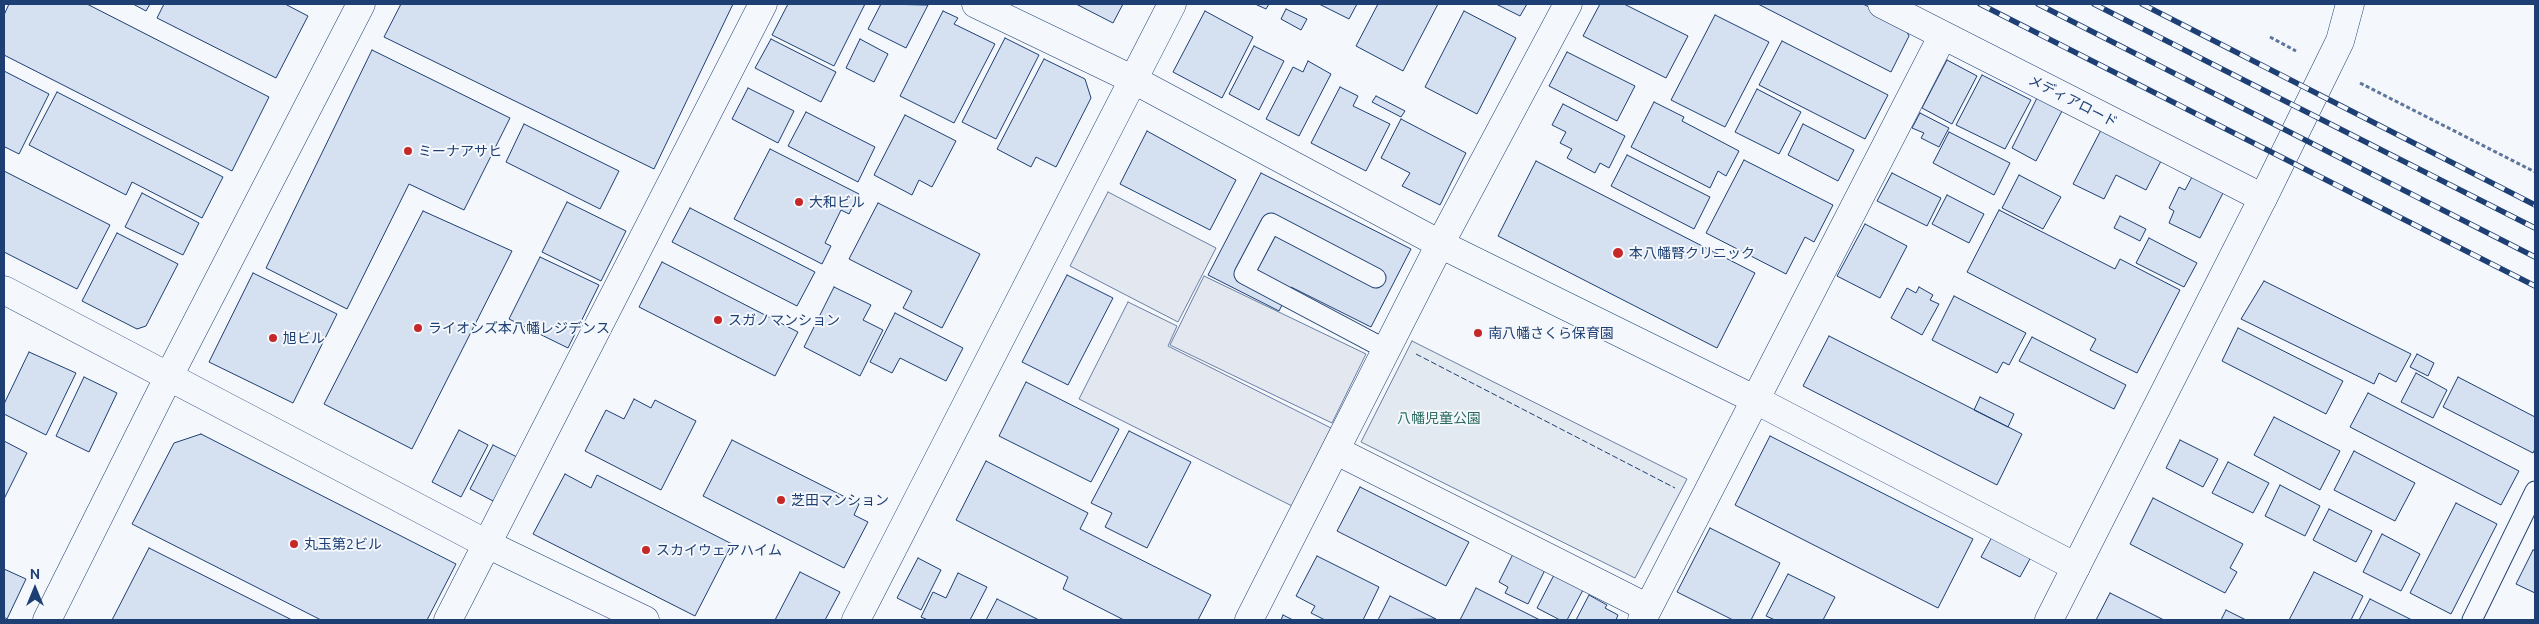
<!DOCTYPE html>
<meta charset="utf-8">
<style>
body{margin:0}
#map{position:relative;width:2539px;height:624px;overflow:hidden;background:#f4f7fb;font-family:Ubuntu,sans-serif}
canvas{display:block}
.frame{position:absolute;inset:0;border:5px solid #1d3f73;pointer-events:none}
.north{position:absolute;left:10px;top:564px;width:50px;height:50px;-webkit-text-stroke:4px #f4f7fb;paint-order:stroke;rotate:0deg;font-size:14px;font-weight:700;line-height:20px;text-align:center;color:#1d3f73}
.north::after{content:'';display:block;margin:auto;width:18px;height:22px;background:#1d3f73;clip-path:polygon(50% 0,100% 100%,50% 72%,0 100%)}
</style>
<div id="map">
<canvas width="2539" height="624"></canvas>
<div class="frame"></div>
<div class="north">N</div>
</div>
<script>
const g = document.querySelector('canvas').getContext('2d');
g.lineJoin = 'round';
function fill(path, color) { g.fillStyle = color; g.fill(path, 'evenodd'); }
const shape = rows => new Path2D(rows.map(r => 'M' + r).join(''));
function strokePath(path, color, width, dash) { g.strokeStyle = color; g.lineWidth = width; g.lineCap = dash ? 'butt' : 'round'; g.setLineDash(dash || []); g.stroke(path); }
function drawText(font, color, halo, rows, align = 'center') {
  g.font = font + ' Ubuntu,"Noto Sans JP",sans-serif'; g.lineWidth = 4; g.setLineDash([]); g.textBaseline = 'middle'; g.strokeStyle = halo; g.fillStyle = color; for (const [text, x, y, turn = 0] of rows) {
    g.save(); g.translate(x, y); g.rotate((+turn || 0) * Math.PI / 180); g.textAlign = isNaN(turn) ? turn : align; if (halo) g.strokeText(text, 0, 0); g.fillText(text, 0, 0); g.restore();
  }
}
const green = shape([
 [1412,341,1687,479,1635,578,1361,442,1412,341]
]);
fill(green, '#e3e9f0');
strokePath(green, '#687fa3', 1);
const parking = shape([
 [1108,192,1216,248,1178,322,1070,266,1108,192],
 [1204,276,1366,354,1332,423,1170,345,1204,276],
 [1128,302,1177,326,1168,346,1331,428,1292,506,1079,399,1128,302]
]);
fill(parking, '#e3e8f0');
strokePath(parking, '#687fa3', 1);
const building = shape([
 [9,4,87,4,269,97,232,171,4,55,4,15,9,4],
 [133,4,150,4,146,11,133,4],
 [164,4,285,4,308,16,276,78,157,18,164,4],
 [401,4,733,4,654,169,384,37,401,4],
 [788,4,865,4,834,66,772,35,788,4],
 [881,4,928,5,906,48,868,29,881,4],
 [1076,4,1123,4,1113,23,1076,4],
 [1255,4,1269,4,1266,9,1255,4],
 [1319,4,1357,4,1349,19,1319,4],
 [1378,4,1438,4,1403,71,1356,46,1378,4],
 [1496,4,1527,4,1520,16,1496,4],
 [1600,4,1624,4,1688,36,1666,78,1583,36,1600,4],
 [1758,4,1863,4,1903,24,1909,36,1891,72,1758,4],
 [1286,9,1307,19,1301,30,1281,19,1286,9],
 [943,11,958,18,954,24,995,44,954,123,900,96,943,11],
 [1205,11,1253,37,1222,98,1173,72,1205,11],
 [1464,11,1516,38,1477,114,1425,87,1464,11],
 [1715,15,1769,42,1725,127,1671,100,1715,15],
 [1005,38,1039,55,996,139,962,122,1005,38],
 [771,39,836,72,821,102,755,68,771,39],
 [860,39,888,54,874,82,846,68,860,39],
 [1782,41,1888,95,1865,139,1759,85,1782,41],
 [1254,46,1284,61,1259,110,1229,94,1254,46],
 [372,50,510,118,464,210,409,184,347,309,266,268,372,50],
 [1567,52,1635,86,1617,121,1549,86,1567,52],
 [1044,59,1085,79,1091,98,1056,167,1036,157,1031,167,997,149,1044,59],
 [1947,60,1977,76,1952,124,1922,108,1947,60],
 [1308,61,1331,74,1299,136,1266,119,1293,67,1303,72,1308,61],
 [4,71,49,94,19,154,5,147,4,149,4,71],
 [1982,75,2031,100,2005,149,1956,125,1982,75],
 [1340,87,1358,96,1353,106,1390,124,1366,171,1311,143,1340,87],
 [748,88,794,111,778,143,732,119,748,88],
 [1757,89,1801,112,1779,154,1735,132,1757,89],
 [57,92,223,177,202,218,132,182,126,195,29,145,57,92],
 [1376,96,1405,111,1401,117,1372,102,1376,96],
 [2037,98,2062,111,2036,161,2012,148,2037,98],
 [1654,102,1684,117,1682,121,1739,151,1726,176,1718,171,1710,188,1631,147,1654,102],
 [1563,104,1625,136,1609,168,1600,163,1595,173,1567,158,1572,149,1560,143,1566,132,1552,125,1563,104],
 [806,112,875,147,858,182,788,146,806,112],
 [1920,113,1949,128,1939,147,1921,138,1924,133,1912,128,1920,113],
 [905,115,956,141,932,187,919,180,912,195,874,175,905,115],
 [1401,119,1466,153,1440,205,1402,186,1410,173,1381,158,1401,119],
 [524,124,619,171,600,209,506,162,524,124],
 [1803,124,1854,150,1838,181,1788,155,1803,124],
 [2101,130,2161,161,2146,190,2116,175,2104,199,2073,184,2101,130],
 [1147,131,1236,180,1210,230,1120,184,1147,131],
 [1949,132,2010,163,1994,195,1933,163,1949,132],
 [770,149,859,194,849,214,841,210,825,243,831,246,822,264,734,219,770,149],
 [1627,155,1710,197,1694,229,1611,186,1627,155],
 [1744,160,1833,205,1814,242,1805,237,1786,274,1706,233,1744,160],
 [1536,161,1755,273,1717,348,1498,236,1536,161],
 [4,171,110,225,77,289,4,252,4,171],
 [1261,173,1411,249,1371,327,1291,287,1279,311,1208,275,1261,173],
 [1892,173,1941,198,1927,226,1877,201,1892,173],
 [2019,175,2061,197,2043,229,2002,208,2019,175],
 [2193,175,2224,191,2200,238,2169,223,2174,211,2169,208,2179,187,2185,190,2193,175],
 [142,193,199,223,183,255,125,227,142,193],
 [1947,195,1984,214,1969,243,1932,224,1947,195],
 [567,202,626,231,601,281,542,252,567,202],
 [878,203,980,254,942,328,903,308,912,291,849,259,878,203],
 [690,208,815,272,797,306,672,242,690,208],
 [1999,210,2115,269,2120,259,2180,290,2137,373,2090,350,2096,339,1967,272,1999,210],
 [423,211,512,251,412,449,324,404,423,211],
 [2120,216,2146,229,2140,241,2114,228,2120,216],
 [1865,224,1907,246,1880,298,1837,276,1865,224],
 [117,233,178,264,146,326,137,329,82,301,117,233],
 [2149,238,2197,263,2184,287,2136,263,2149,238],
 [540,257,599,285,568,348,509,319,540,257],
 [662,262,798,332,775,376,639,307,662,262],
 [253,273,337,314,293,403,209,362,253,273],
 [1067,275,1113,298,1068,385,1022,362,1067,275],
 [2264,281,2411,354,2396,382,2379,373,2374,384,2241,319,2264,281],
 [834,287,871,305,863,320,883,330,860,376,804,347,834,287],
 [1919,287,1933,295,1930,300,1939,304,1922,335,1891,318,1907,288,1916,293,1919,287],
 [1954,296,2026,333,2009,365,2003,362,1997,373,1932,340,1954,296],
 [895,313,963,348,946,381,900,358,892,373,870,362,895,313],
 [2238,328,2343,381,2326,414,2222,361,2238,328],
 [1829,336,2022,434,1997,485,1803,386,1829,336],
 [2032,337,2126,385,2114,409,2019,361,2032,337],
 [29,352,76,373,46,435,4,414,4,404,29,352],
 [2417,354,2434,363,2428,376,2410,367,2417,354],
 [2416,373,2447,390,2433,418,2401,402,2416,373],
 [84,377,117,393,89,452,56,436,84,377],
 [2458,377,2535,417,2535,449,2533,453,2443,407,2458,377],
 [1026,382,1119,429,1091,482,999,436,1026,382],
 [2368,393,2519,471,2501,505,2350,427,2368,393],
 [1980,397,2014,414,2008,427,1974,410,1980,397],
 [634,399,651,408,655,400,696,421,661,490,585,451,606,410,624,419,634,399],
 [2274,417,2340,451,2320,490,2254,455,2274,417],
 [459,430,488,445,461,497,432,482,459,430],
 [1129,431,1191,462,1147,548,1105,527,1112,513,1091,503,1129,431],
 [201,434,456,564,427,620,321,620,132,524,174,443,201,434],
 [1770,436,1973,539,1938,608,1735,505,1770,436],
 [732,440,859,504,854,515,868,522,844,568,703,496,732,440],
 [2180,440,2218,459,2203,487,2166,468,2180,440],
 [4,441,27,453,4,499,4,441],
 [493,445,517,457,495,502,470,489,493,445],
 [2354,451,2415,483,2395,521,2334,490,2354,451],
 [986,461,1088,513,1080,529,1211,595,1198,620,1124,620,1063,589,1068,577,956,520,986,461],
 [2228,462,2269,483,2253,513,2212,493,2228,462],
 [565,474,591,488,597,475,732,544,695,616,533,534,565,474],
 [2280,485,2320,506,2305,536,2265,516,2280,485],
 [1360,487,1469,542,1446,586,1337,531,1360,487],
 [2153,498,2243,544,2230,568,2237,572,2225,593,2130,544,2153,498],
 [2456,503,2497,524,2451,614,2410,593,2456,503],
 [2329,509,2372,531,2356,562,2313,540,2329,509],
 [1710,528,1780,563,1751,620,1733,620,1677,592,1710,528],
 [2382,534,2420,554,2401,591,2363,572,2382,534],
 [1992,537,2031,557,2020,577,1981,557,1992,537],
 [149,548,292,620,112,620,149,548],
 [2533,550,2535,551,2535,593,2516,584,2533,550],
 [1513,554,1545,570,1528,604,1505,593,1508,587,1499,582,1513,554],
 [1317,556,1379,587,1363,620,1325,620,1311,613,1315,606,1296,596,1317,556],
 [918,558,941,570,921,610,897,598,918,558],
 [4,569,26,579,7,619,4,617,4,569],
 [800,572,840,592,825,620,775,620,800,572],
 [2314,572,2363,596,2351,620,2289,620,2314,572],
 [958,573,987,587,970,620,928,620,921,617,933,592,946,598,958,573],
 [1788,574,1835,597,1823,620,1775,620,1766,616,1788,574],
 [1554,575,1583,590,1567,620,1560,620,1537,608,1554,575],
 [1476,588,1540,620,1460,620,1476,588],
 [2110,593,2164,620,2096,620,2110,593],
 [1589,595,1607,605,1605,608,1618,615,1616,620,1576,620,1589,595],
 [1390,596,1436,619,1378,620,1390,596],
 [997,599,1039,620,986,620,997,599],
 [2370,599,2412,620,2359,620,2370,599],
 [2226,610,2246,620,2221,620,2226,610],
 [1283,615,1293,620,1281,620,1283,615]
]);
fill(building, '#d5e0f0');
strokePath(building, '#1d3f73', 1);
const lane = shape([
 [1376,278,1271,223,1244,274,1387,350],
 [2472,620,2535,491]
]);
const street = shape([
 [976,4,1132,79,1440,244,1754,399,2076,567],
 [1882,4,2263,198,2340,41,2350,4],
 [1337,451,1648,608],
 [448,620,763,4],
 [856,620,1172,4],
 [1249,620,1440,244,1568,4],
 [1642,620,1943,35]
]);
const secondary = shape([
 [4,290,487,544,645,620],
 [47,620,169,376,361,4],
 [2049,620,2263,198]
]);
strokePath(lane, '#1d3f73', 21);
strokePath(street, '#1d3f73', 29);
strokePath(secondary, '#1d3f73', 29);
strokePath(shape([
 [2270,37,2296,51],
 [2360,83,2535,172]
]), '#5e769c', 3, [4, 2.5]);
strokePath(lane, '#f4f7fb', 19);
strokePath(street, '#f4f7fb', 28);
strokePath(secondary, '#f4f7fb', 28);
const rail = shape([
 [1980,4,2535,286],
 [2038,4,2535,257],
 [2094,4,2535,228],
 [2142,4,2535,205]
]);
strokePath(rail, '#1d3f73', 5.5);
strokePath(rail, '#f4f7fb', 4, [11]);
strokePath(shape([
 [1416,354,1675,488]
]), '#1d3f73', 1, [6, 2.5]);
for (const [x, y, r, color] of [
 [408,151,5,"#c62828"],
 [799,202,5,"#c62828"],
 [1618,253,6,"#c62828"],
 [718,320,5,"#c62828"],
 [418,328,5,"#c62828"],
 [1478,333,5,"#c62828"],
 [273,338,5,"#c62828"],
 [781,500,5,"#c62828"],
 [294,544,5,"#c62828"],
 [646,550,5,"#c62828"]
]) { const dot = new Path2D(); dot.arc(x, y, r, 0, 2 * Math.PI); g.fillStyle = color; g.fill(dot); strokePath(dot, '#f4f7fb', 2); }
drawText('14px', '#1d3f73', '#f4f7fb', [
 ["メディアロード",2073,101,27]
]);
drawText('14px', '#1d3f73', '#f4f7fb', [
 ["ミーナアサヒ",418,151],
 ["大和ビル",809,202],
 ["本八幡腎クリニック",1629,253],
 ["スガノマンション",728,320],
 ["ライオンズ本八幡レジデンス",428,328],
 ["南八幡さくら保育園",1488,333],
 ["旭ビル",283,338],
 ["芝田マンション",791,500],
 ["丸玉第2ビル",304,544],
 ["スカイウェアハイム",656,550]
], 'left');
drawText('14px', '#2c6c60', '#f4f7fb', [
 ["八幡児童公園",1439,418]
]);
</script>
